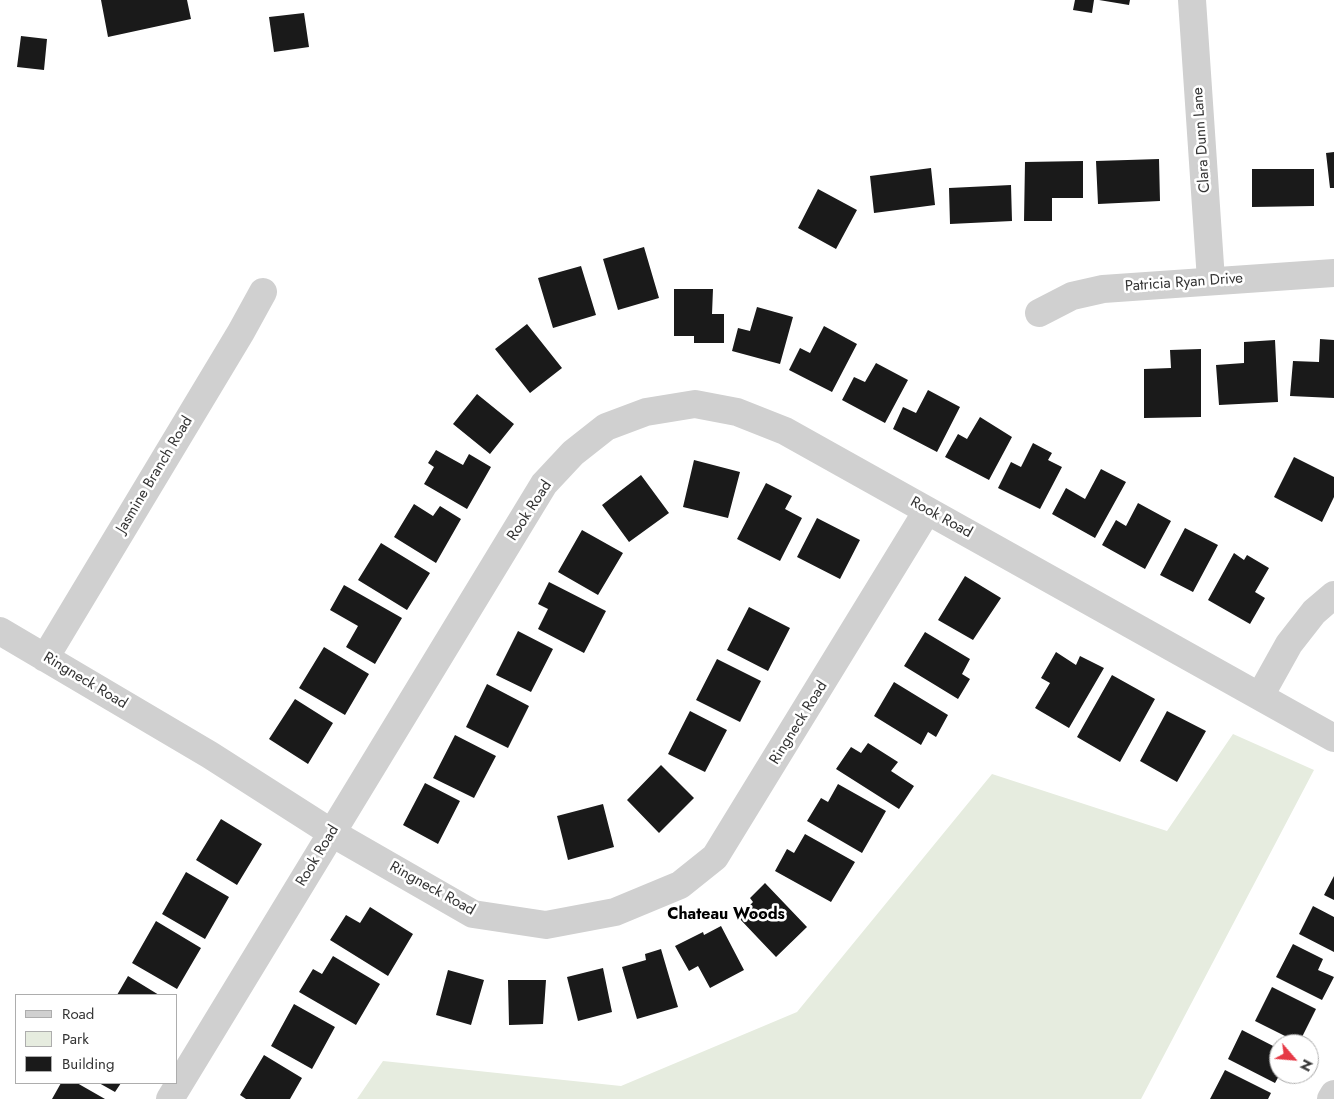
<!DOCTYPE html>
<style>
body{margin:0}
#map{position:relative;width:1334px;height:1099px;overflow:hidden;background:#fff;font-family:Jost,sans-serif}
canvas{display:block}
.legend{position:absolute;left:15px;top:994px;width:162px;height:90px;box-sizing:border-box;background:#fff;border:1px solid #adadad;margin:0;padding:6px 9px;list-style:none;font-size:15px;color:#333}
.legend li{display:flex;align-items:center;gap:10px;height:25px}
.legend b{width:25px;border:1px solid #adadad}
.north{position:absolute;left:1269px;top:1034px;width:50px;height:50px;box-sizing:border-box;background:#fff;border:1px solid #adadad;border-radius:50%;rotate:117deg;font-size:14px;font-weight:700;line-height:20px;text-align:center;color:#333}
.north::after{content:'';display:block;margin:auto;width:18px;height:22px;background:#e63946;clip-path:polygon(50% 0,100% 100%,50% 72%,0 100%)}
</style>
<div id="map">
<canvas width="1334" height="1099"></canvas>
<ul class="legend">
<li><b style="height:6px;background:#d0d0d0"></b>Road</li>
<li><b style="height:14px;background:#e6ecdf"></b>Park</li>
<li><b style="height:14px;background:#1a1a1a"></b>Building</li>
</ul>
<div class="north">N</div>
</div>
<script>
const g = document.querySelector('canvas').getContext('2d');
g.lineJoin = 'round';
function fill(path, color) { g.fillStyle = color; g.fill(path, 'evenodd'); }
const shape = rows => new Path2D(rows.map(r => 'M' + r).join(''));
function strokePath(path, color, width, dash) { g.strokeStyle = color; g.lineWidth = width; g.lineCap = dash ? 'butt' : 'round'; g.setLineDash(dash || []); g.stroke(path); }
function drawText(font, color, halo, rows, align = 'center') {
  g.font = font + ' Jost,sans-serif'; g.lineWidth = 5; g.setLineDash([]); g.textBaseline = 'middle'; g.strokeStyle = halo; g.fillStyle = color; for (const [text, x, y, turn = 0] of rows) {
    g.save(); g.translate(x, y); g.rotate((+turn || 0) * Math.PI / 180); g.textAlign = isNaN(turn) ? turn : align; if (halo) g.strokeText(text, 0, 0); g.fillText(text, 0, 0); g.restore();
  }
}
fill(shape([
 [1233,734,1314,770,1141,1099,357,1099,383,1061,621,1086,797,1012,992,774,1167,831]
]), '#e6ecdf');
fill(shape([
 [101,0,187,0,191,19,108,37],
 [1075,0,1094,0,1092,13,1073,10],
 [1099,0,1130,0,1129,5],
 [304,13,309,47,274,52,269,17],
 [21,36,47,39,44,70,17,67],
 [1334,152,1334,188,1330,188,1326,153],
 [1159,159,1160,201,1098,204,1096,161],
 [1083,161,1083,198,1052,198,1052,221,1024,221,1025,162],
 [931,168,935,205,874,213,870,176],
 [1252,169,1314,169,1314,206,1252,207],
 [1011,185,1012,221,950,224,949,188],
 [818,189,857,210,836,249,798,228],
 [644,247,659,298,618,310,603,259],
 [581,266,596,315,553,328,538,278],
 [674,289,713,289,712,314,724,314,724,343,694,343,694,336,674,336],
 [757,307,793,317,780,364,732,351,738,328,750,331],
 [527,324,562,368,530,393,495,349],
 [824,326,857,344,832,392,789,370,800,348,810,353],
 [1320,339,1334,340,1334,398,1290,396,1293,361,1319,362],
 [1275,340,1278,402,1219,405,1216,365,1244,363,1244,342],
 [1201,349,1201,417,1144,418,1144,369,1171,368,1170,350],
 [876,363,908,380,885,423,842,400,854,377,865,382],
 [928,390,960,407,937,452,893,429,903,407,916,413],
 [477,394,514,424,490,454,453,424],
 [980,417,1012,437,989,480,945,457,958,434,967,439],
 [1033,443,1052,453,1048,460,1062,467,1040,509,998,488,1011,462,1021,467],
 [436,450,463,465,469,454,491,467,467,509,424,484,434,467,428,463],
 [1294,457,1334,477,1334,497,1322,522,1274,497],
 [694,460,740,472,728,518,683,507],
 [1101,469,1126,482,1095,538,1052,514,1066,488,1085,499],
 [641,475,669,513,629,542,602,505],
 [766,483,792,496,785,509,802,518,780,561,737,539],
 [1138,503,1171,521,1145,569,1102,545,1116,520,1126,526],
 [414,504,433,516,440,506,461,519,436,563,394,537],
 [817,518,860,540,840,579,797,557],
 [1185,528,1218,545,1193,592,1160,575],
 [582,530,623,553,598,595,558,572],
 [381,543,430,573,407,610,358,580],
 [1234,553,1244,560,1247,555,1269,568,1255,592,1265,598,1250,624,1208,600],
 [965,576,1001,598,973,640,938,620],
 [549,582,606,611,584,653,538,629,548,609,538,604],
 [344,585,402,618,375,664,346,647,358,626,330,610],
 [749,607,790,628,768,671,727,650],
 [518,631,553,649,531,692,496,675],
 [925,632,970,659,962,674,970,679,958,699,904,666],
 [324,647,369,674,345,715,299,688],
 [1056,652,1076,665,1080,656,1104,668,1069,728,1035,708,1050,683,1041,678],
 [717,659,761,681,740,722,696,700],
 [1112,675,1155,699,1120,762,1077,737],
 [894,682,948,715,936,737,928,732,921,745,874,716],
 [487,684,529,706,508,748,466,727],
 [295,699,333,723,308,764,269,739],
 [690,711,727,730,705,772,668,754],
 [1167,711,1206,731,1177,782,1140,761],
 [455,735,496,756,474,798,433,778],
 [868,743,898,762,891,771,914,786,899,809,836,769,851,747,861,753],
 [661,765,694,798,659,833,627,800],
 [425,783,460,801,438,844,403,825],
 [838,784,886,811,862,853,807,821,821,798,828,802],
 [603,804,614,847,568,860,557,816],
 [221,819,262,844,237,885,196,860],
 [805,834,855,862,831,902,775,871,787,849,794,853],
 [186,872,229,897,205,939,162,914],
 [1334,876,1334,900,1324,895],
 [765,883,807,927,776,957,738,917,753,902,750,898],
 [1313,906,1334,917,1334,952,1299,934],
 [370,907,413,934,388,976,330,940,346,915,360,923],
 [156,921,201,948,177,989,132,963],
 [721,926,744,970,710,988,698,966,689,971,675,946,703,932,704,935],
 [1293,944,1323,959,1318,970,1334,977,1322,1000,1276,977],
 [661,949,678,1007,637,1019,622,967,646,960,645,954],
 [333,956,380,984,356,1025,299,992,313,969,322,974],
 [603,968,612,1012,578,1021,567,977],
 [448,970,484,980,471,1025,436,1015],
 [128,976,159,995,117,995],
 [508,980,546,980,543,1024,509,1025],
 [1272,987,1316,1009,1299,1043,1255,1021],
 [294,1004,335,1027,312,1069,271,1046],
 [1242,1030,1279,1049,1280,1074,1275,1083,1228,1059],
 [264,1055,302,1078,290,1099,246,1099,240,1095],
 [1225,1070,1271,1093,1268,1099,1210,1099],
 [61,1083,77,1083,105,1099,52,1099],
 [99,1083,121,1083,115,1092]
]), '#1a1a1a');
strokePath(shape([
 [1192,0,1211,280],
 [1039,313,1072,296,1103,289,1334,273],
 [0,631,210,755,332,833,473,914,546,925,615,912,680,885,715,857,927,511],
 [45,658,241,332,263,292],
 [1260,696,1289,644,1314,612,1334,595],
 [170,1099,544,484,573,453,606,427,646,412,695,404,737,412,785,431,1334,738],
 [1331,1099,1334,1094]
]), '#d0d0d0', 28);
drawText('15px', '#333', '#fff', [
 ["Clara Dunn Lane",1202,140,-94],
 ["Patricia Ryan Drive",1184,283,-4],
 ["Jasmine Branch Road",155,475,-59],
 ["Rook Road",530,511,-57],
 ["Rook Road",941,518,29],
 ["Ringneck Road",85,681,31],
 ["Ringneck Road",799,723,-58],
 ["Rook Road",318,856,-59],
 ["Ringneck Road",432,889,29]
]);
drawText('bold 16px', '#000', '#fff', [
 ["Chateau Woods",726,915]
]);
</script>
